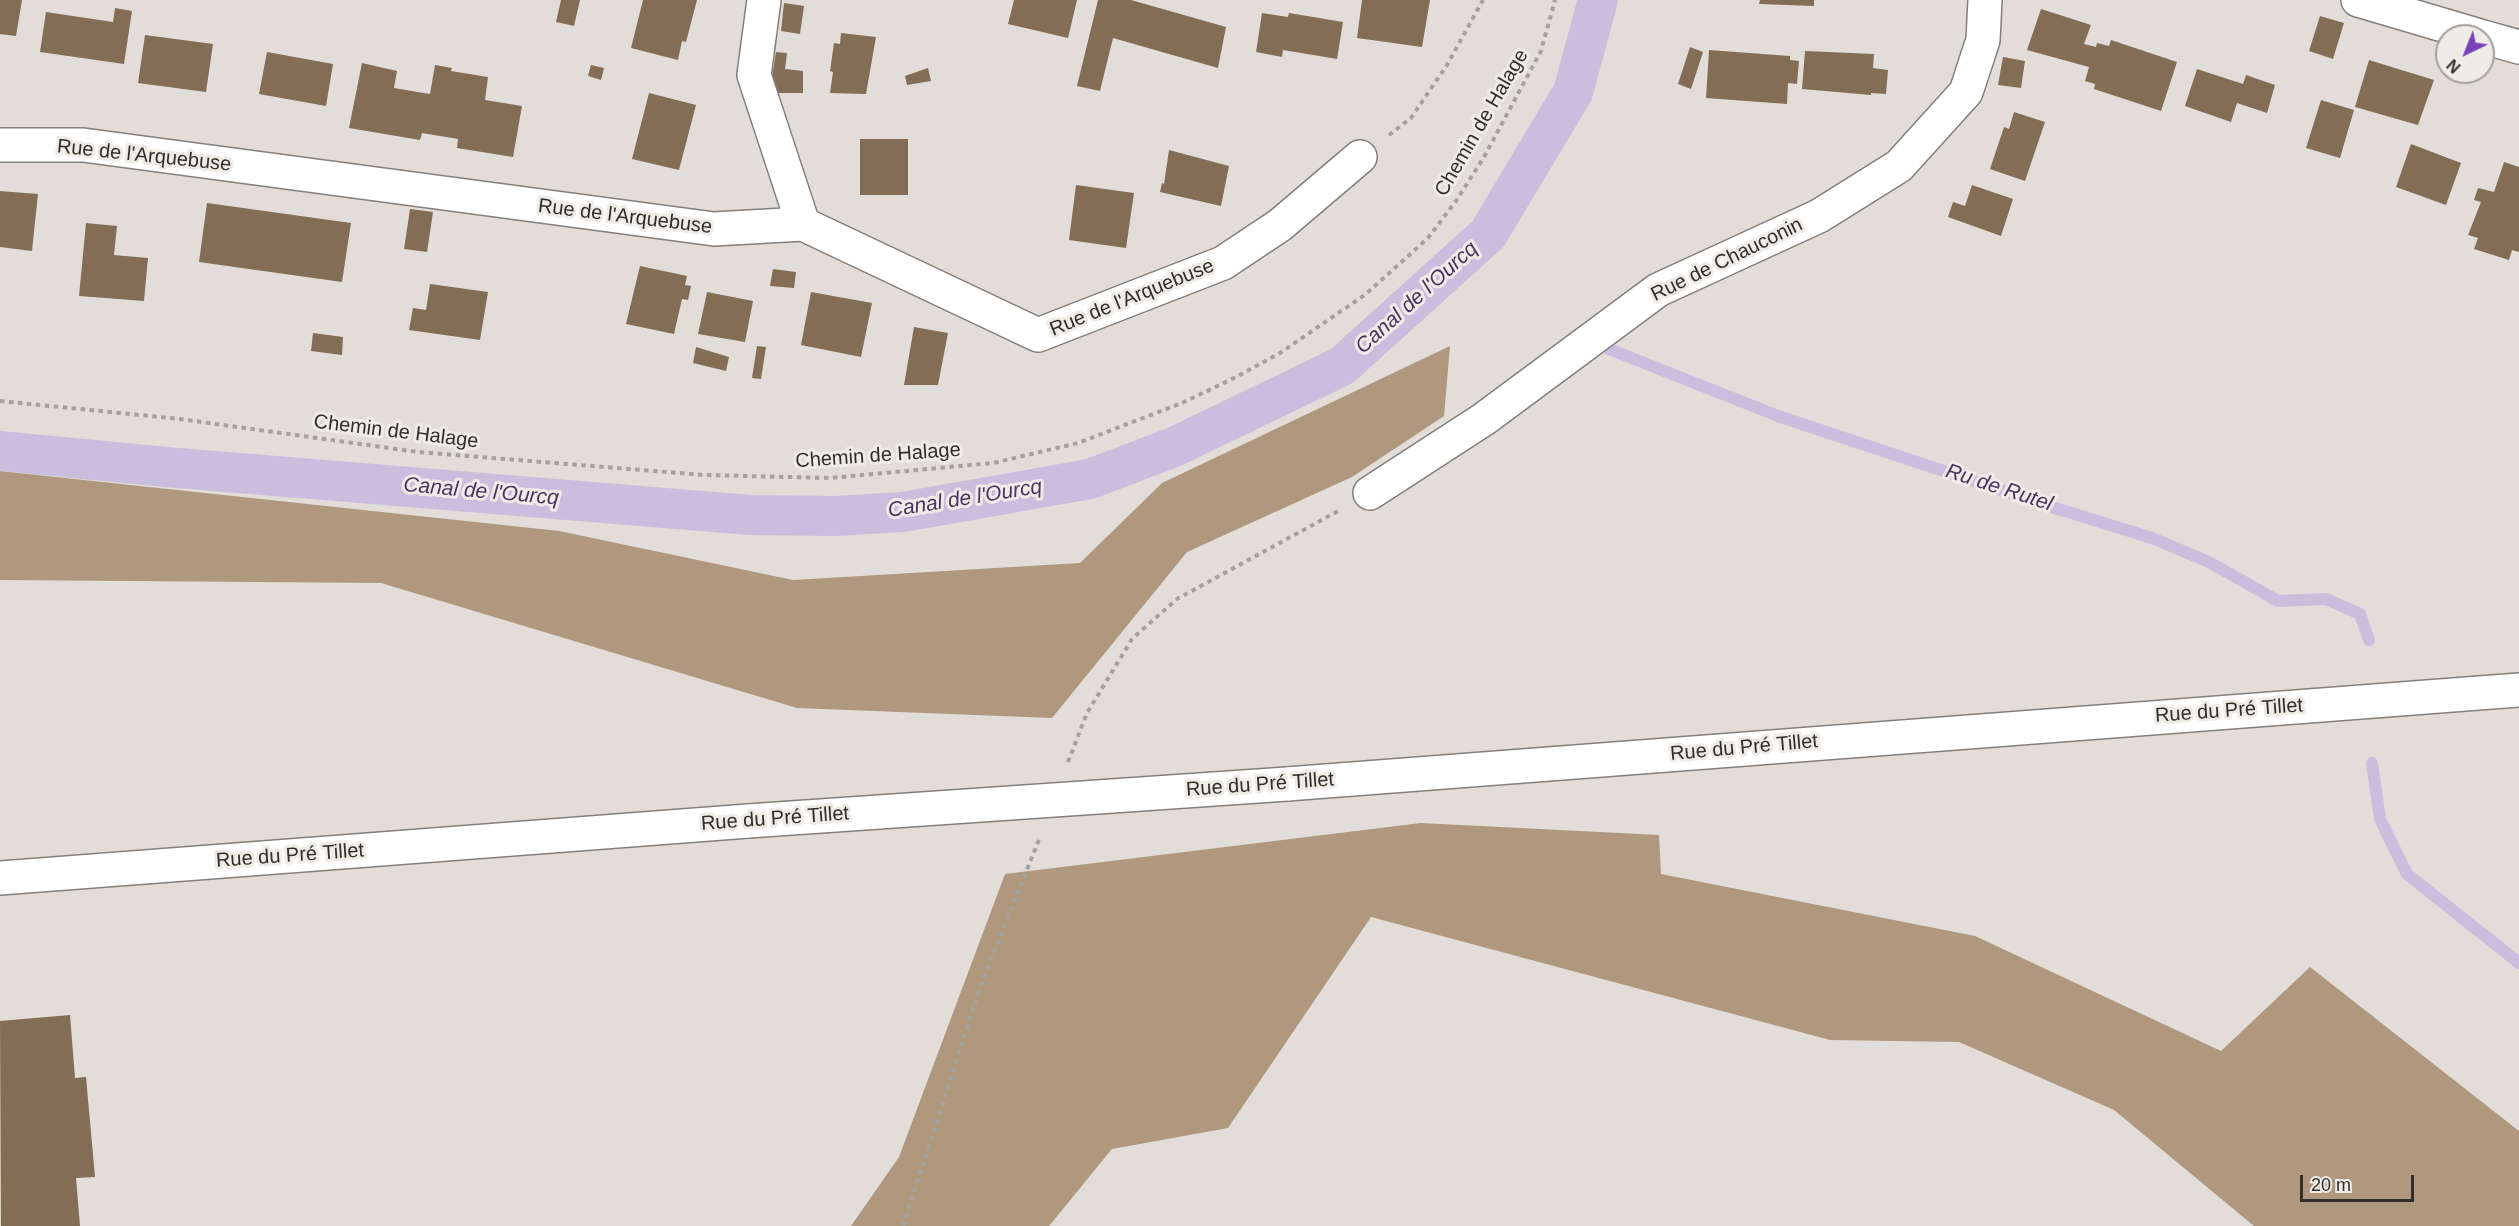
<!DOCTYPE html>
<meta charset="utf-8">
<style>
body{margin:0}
#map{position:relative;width:2519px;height:1226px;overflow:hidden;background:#e2ddd9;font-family:Helvetica,sans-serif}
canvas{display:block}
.north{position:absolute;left:2435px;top:24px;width:60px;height:60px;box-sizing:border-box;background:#efebe6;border:2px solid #a3a09c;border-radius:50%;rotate:223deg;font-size:16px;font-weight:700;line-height:24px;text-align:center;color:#312f2e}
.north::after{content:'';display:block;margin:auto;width:21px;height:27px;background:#7742b9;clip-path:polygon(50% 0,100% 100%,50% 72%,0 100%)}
.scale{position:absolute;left:2300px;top:1175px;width:114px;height:27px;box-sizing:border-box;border:3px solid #312f2e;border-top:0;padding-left:8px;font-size:18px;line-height:21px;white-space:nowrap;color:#312f2e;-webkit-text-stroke:4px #efebe6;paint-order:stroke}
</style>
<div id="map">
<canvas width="2519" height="1226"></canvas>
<div class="north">N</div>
<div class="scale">20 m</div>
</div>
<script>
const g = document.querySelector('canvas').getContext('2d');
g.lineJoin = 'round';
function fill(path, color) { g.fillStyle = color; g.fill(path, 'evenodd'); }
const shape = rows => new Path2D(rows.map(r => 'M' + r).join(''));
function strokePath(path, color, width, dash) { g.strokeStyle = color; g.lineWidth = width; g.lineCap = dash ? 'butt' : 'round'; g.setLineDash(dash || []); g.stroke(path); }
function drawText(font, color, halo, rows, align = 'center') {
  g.font = font + ' Helvetica,sans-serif'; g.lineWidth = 6; g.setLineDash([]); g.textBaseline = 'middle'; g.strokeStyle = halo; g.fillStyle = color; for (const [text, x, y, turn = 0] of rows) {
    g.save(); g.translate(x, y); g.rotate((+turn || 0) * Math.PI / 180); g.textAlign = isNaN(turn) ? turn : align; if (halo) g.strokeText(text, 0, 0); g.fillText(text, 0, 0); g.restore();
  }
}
fill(shape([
 [1450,346,1444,416,1352,477,1187,552,1052,718,797,708,381,583,0,580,0,471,559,531,793,580,1080,563,1162,483],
 [1421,823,1659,835,1661,874,1975,936,2221,1051,2310,967,2519,1131,2519,1226,2254,1226,2114,1110,1959,1042,1830,1040,1371,917,1228,1128,1112,1149,1049,1226,851,1226,899,1157,1005,874]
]), '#af987e');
strokePath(shape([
 [1609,349,1778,416,2052,507,2152,538,2209,562,2278,601,2326,599,2360,614,2369,640],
 [2372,763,2380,819,2407,874,2519,963]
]), '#c9bede', 12);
strokePath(shape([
 [0,451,166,467,750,515,835,516,903,512,1090,479,1174,447,1342,366,1488,234,1573,92,1598,0]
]), '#c9bede', 40);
fill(shape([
 [0,0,22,0,16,36,0,34],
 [561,0,580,0,574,26,556,22],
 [643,0,697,0,686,42,682,41,678,60,631,48],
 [1014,0,1077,0,1068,38,1008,24],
 [1098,0,1131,0,1226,27,1218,68,1113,38,1100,91,1077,86],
 [1362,0,1430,0,1422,47,1357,38],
 [1760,0,1814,0,1814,6,1759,4],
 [784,3,804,6,800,34,781,31],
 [115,8,132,11,124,64,40,52,46,12,113,22],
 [2041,9,2091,25,2084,44,2096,47,2097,43,2109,46,2111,40,2177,62,2161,111,2094,89,2095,84,2085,81,2089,67,2027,50],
 [1262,13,1288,17,1289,13,1343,22,1337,59,1283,50,1282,57,1256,52],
 [2320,16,2344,23,2333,59,2309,51],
 [841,33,876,37,866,94,830,93,833,72,830,71,834,43,840,44],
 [145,35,213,44,206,92,138,83],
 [1690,47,1703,52,1691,89,1678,84],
 [1709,50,1790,56,1790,60,1799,61,1797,84,1788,83,1787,104,1706,98],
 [1805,51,1874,54,1873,68,1888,70,1886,94,1871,93,1871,95,1802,89],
 [267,52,333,64,326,106,259,94],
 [776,52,787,53,785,69,803,71,803,93,775,93,772,77],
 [2003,57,2025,61,2021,88,1998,85],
 [2369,60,2434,80,2418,125,2355,107],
 [362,63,397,71,394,88,430,94,435,65,452,68,451,71,488,77,485,100,522,106,513,157,457,148,458,139,422,133,420,140,349,128],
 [591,65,604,68,601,80,588,76],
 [928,68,931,81,907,85,905,76],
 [2197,69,2243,84,2246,75,2275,85,2267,113,2237,103,2231,122,2185,106],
 [649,93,696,105,679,170,632,159],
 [2321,100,2354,110,2340,158,2306,148],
 [2014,112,2045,122,2025,181,1990,169,2004,127,2009,129],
 [860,139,908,139,908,195,860,195],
 [2411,144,2461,163,2446,205,2396,187],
 [1169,150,1229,166,1221,206,1160,192,1162,183,1164,184],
 [2504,162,2519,167,2519,252,2512,250,2509,260,2474,249,2478,238,2468,235,2481,202,2474,200,2478,188,2494,192],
 [1076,185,1134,193,1126,248,1069,240],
 [1972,185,2013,199,2001,236,1948,217,1953,202,1965,206],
 [0,191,38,194,32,251,0,247],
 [207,203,351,223,342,282,199,262],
 [410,209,433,212,427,252,404,249],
 [86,223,117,226,114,255,148,258,144,301,79,296],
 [640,266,687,276,685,285,691,286,688,300,682,299,674,334,626,324],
 [773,269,796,272,794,288,770,286],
 [430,284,488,292,480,340,409,330,413,308,426,310],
 [707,292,753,301,745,342,698,334],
 [811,292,872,303,861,357,801,345],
 [914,327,948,333,938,385,904,385],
 [313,333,343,337,342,355,311,351],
 [757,346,766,347,761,379,752,378],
 [696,347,729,357,726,371,693,363],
 [70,1015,75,1078,86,1077,95,1177,76,1178,80,1226,1,1226,0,1021]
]), '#836d55');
const minor = shape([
 [764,0,754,75,803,224],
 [2358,0,2480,36],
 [2483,37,2519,47],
 [0,145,83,145,714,229,803,224,1038,335,1223,263,1280,225,1360,157],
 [1370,493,1484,419,1658,290,1819,216,1899,166,1966,92,1983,40,1985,0]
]);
const tertiary = shape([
 [1287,784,2519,690],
 [0,878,748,821]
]);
strokePath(minor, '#837f7b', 36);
strokePath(tertiary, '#837f7b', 36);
strokePath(shape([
 [1389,135,1411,118,1447,65,1483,0],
 [0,401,180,419,418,452,704,475,830,478,993,463,1078,443,1182,403,1236,377,1280,353,1366,294,1428,238,1456,201,1484,157,1541,51,1555,0],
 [1068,762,1087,713,1132,639,1177,599,1340,510],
 [903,1226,981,985,1040,837]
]), '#a5a19e', 4, [4.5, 4.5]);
strokePath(minor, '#fff', 33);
strokePath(tertiary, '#fff', 33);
const tertiaryBridge = shape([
 [748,821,1287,784]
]);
strokePath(tertiaryBridge, '#837f7b', 36, []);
strokePath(tertiaryBridge, '#fff', 33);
drawText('20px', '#312f2e', '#efebe6', [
 ["Chemin de Halage",1482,123,-60],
 ["Rue de l'Arquebuse",144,156,6],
 ["Rue de l'Arquebuse",625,217,7],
 ["Rue de Chauconin",1727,260,-26],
 ["Rue de l'Arquebuse",1132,298,-22],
 ["Chemin de Halage",396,432,7],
 ["Chemin de Halage",878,456,-4],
 ["Rue du Pré Tillet",2229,711,-4],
 ["Rue du Pré Tillet",1744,748,-5],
 ["Rue du Pré Tillet",1260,785,-4],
 ["Rue du Pré Tillet",775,819,-4],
 ["Rue du Pré Tillet",290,856,-4]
]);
drawText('italic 21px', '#463661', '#efebe6', [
 ["Canal de l'Ourcq",1417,298,-42],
 ["Ru de Rutel",1999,488,18],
 ["Canal de l'Ourcq",481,492,5],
 ["Canal de l'Ourcq",965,499,-9]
]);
</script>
